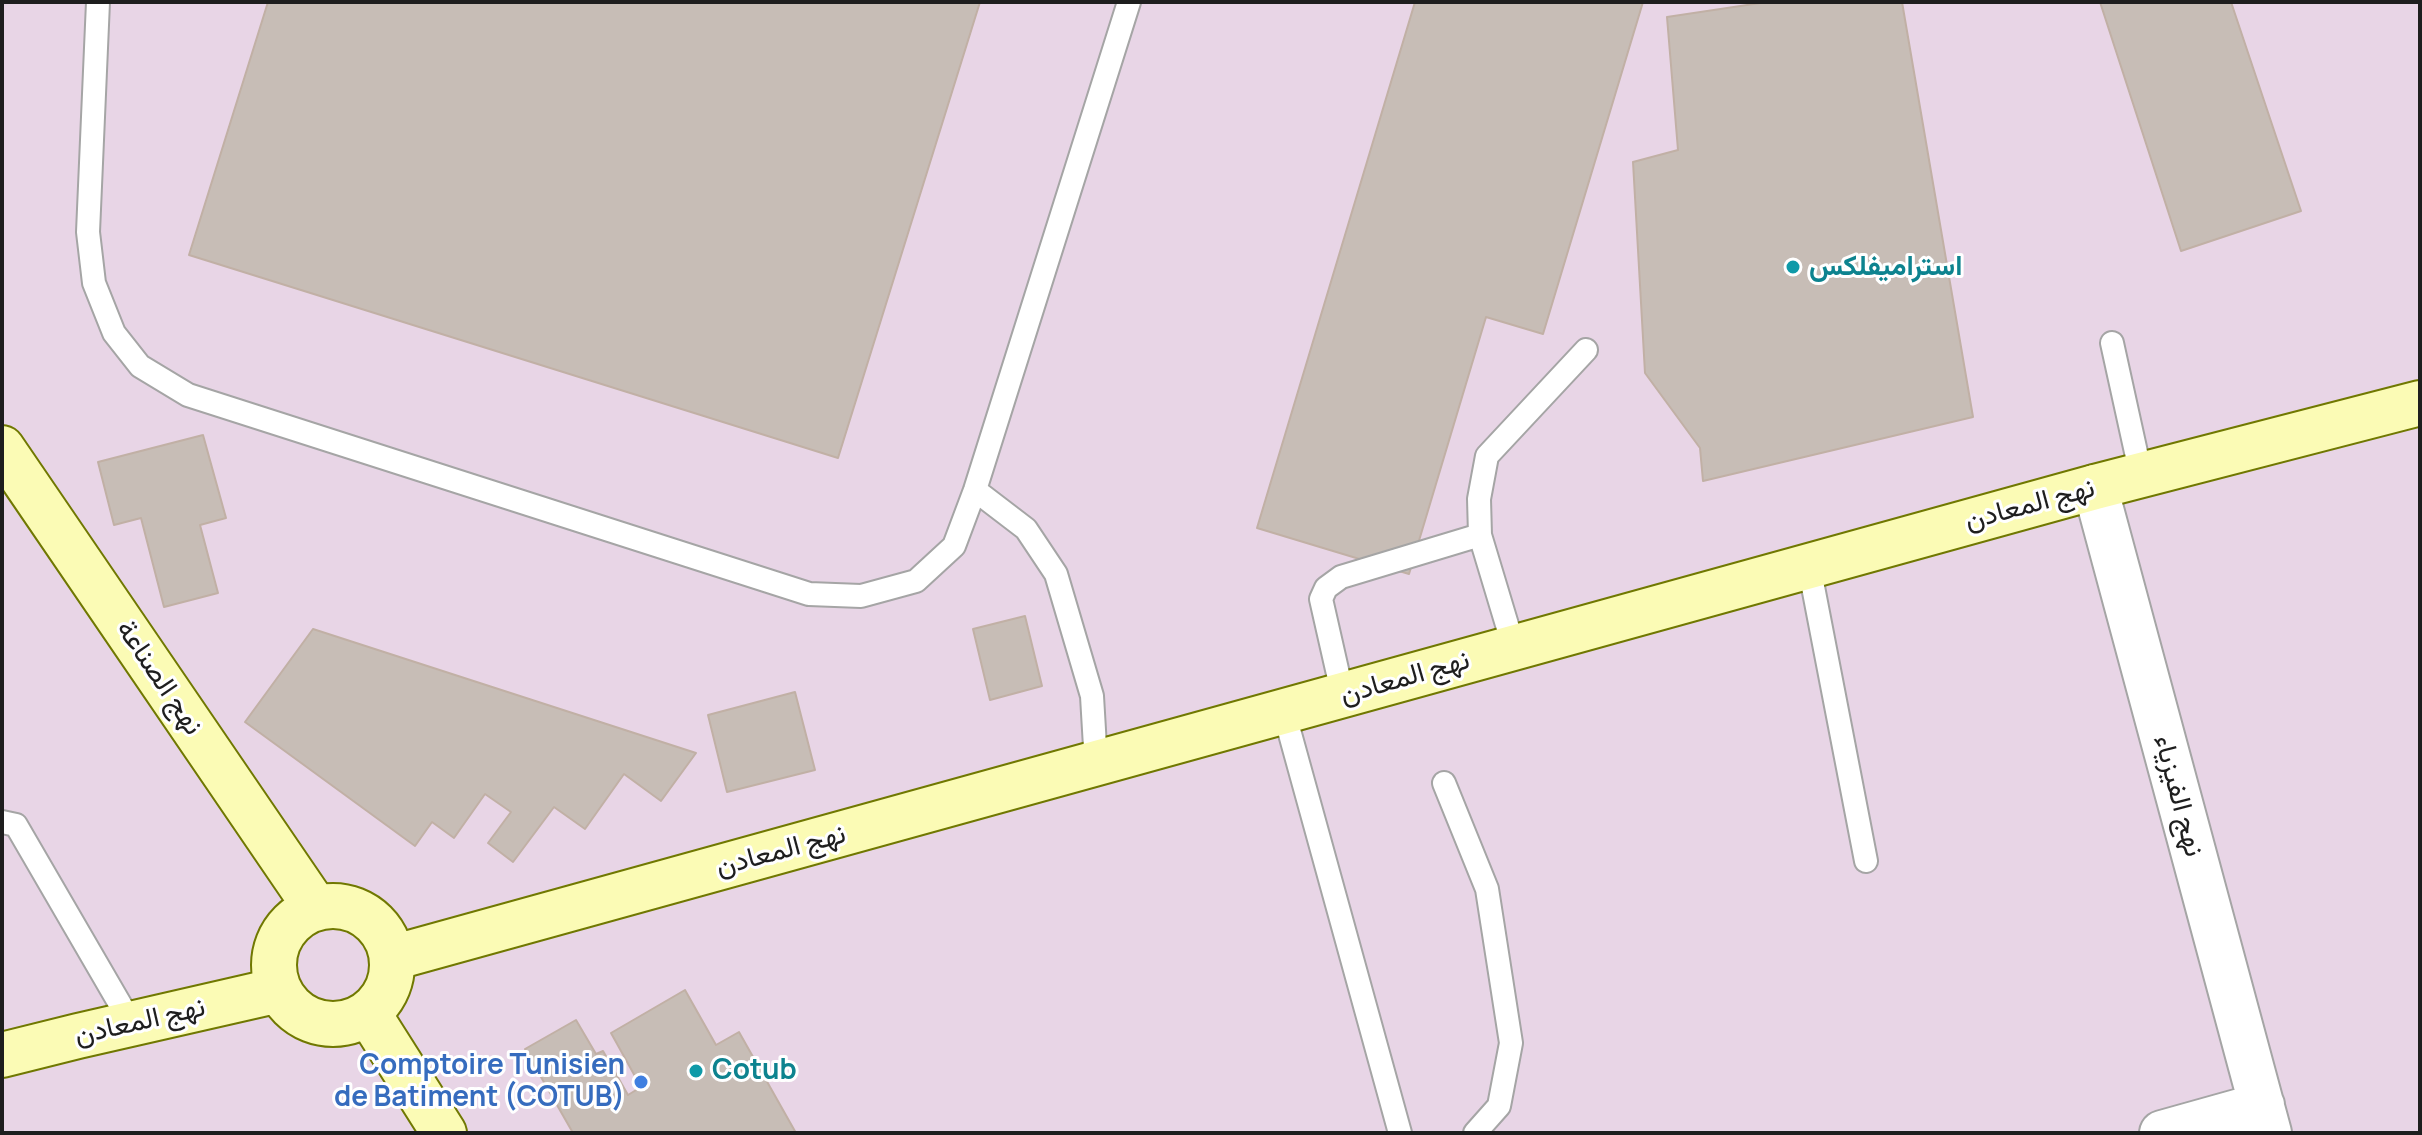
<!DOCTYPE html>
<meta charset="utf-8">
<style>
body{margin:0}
#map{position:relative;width:2422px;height:1135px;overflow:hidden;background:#efebe3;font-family:Manrope,sans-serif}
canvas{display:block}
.frame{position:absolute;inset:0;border:4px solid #1e1e1e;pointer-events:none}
</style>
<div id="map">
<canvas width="2422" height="1135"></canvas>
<div class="frame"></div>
</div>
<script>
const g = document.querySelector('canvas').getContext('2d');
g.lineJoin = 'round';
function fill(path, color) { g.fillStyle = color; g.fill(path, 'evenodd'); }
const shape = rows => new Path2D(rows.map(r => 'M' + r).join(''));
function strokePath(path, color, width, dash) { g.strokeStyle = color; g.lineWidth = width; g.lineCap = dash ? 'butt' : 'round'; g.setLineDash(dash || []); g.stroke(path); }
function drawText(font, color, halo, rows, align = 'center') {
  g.font = font + ' Manrope,Vazirmatn,sans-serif'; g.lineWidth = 6; g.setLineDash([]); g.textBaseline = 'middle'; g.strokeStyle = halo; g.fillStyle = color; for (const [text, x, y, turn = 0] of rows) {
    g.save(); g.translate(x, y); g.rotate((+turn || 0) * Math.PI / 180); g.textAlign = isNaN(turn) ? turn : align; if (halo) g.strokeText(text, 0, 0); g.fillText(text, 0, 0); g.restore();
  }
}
fill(shape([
 [2,2,2420,2,2420,1133,2,1133]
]), '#e8d5e6');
const building = shape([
 [268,2,980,2,838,458,189,255,268,2],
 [1415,2,1643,2,1543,334,1486,317,1409,574,1257,528,1415,2],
 [1767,2,1902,2,1973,417,1703,481,1700,448,1645,373,1633,162,1678,150,1667,17,1767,2],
 [2100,2,2231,2,2301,211,2181,251,2100,2],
 [203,435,226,518,200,525,218,593,164,607,141,518,114,525,98,462,203,435],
 [1025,616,1042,686,990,700,973,629,1025,616],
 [313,629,696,753,661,801,624,774,585,829,554,807,513,862,488,843,511,812,485,794,454,838,432,822,415,846,245,722,313,629],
 [795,692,815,770,727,792,708,715,795,692],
 [685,990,716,1045,739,1032,796,1133,573,1133,525,1049,576,1020,596,1054,603,1051,628,1095,641,1087,611,1033,685,990]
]);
fill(building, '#c7bdb6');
strokePath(building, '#c1b0a5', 2);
const lane = shape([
 [98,2,88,232,94,283,114,333,140,366,188,395,809,594,861,596,916,581,954,546,975,490,1129,2],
 [2112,343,2141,475],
 [975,490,1026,529,1056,574,1092,696,1096,764],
 [1809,566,1866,861],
 [1514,648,1480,535,1479,499,1487,456,1586,350],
 [1343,696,1321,599,1326,588,1341,577,1480,535],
 [1284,712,1400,1133],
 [1444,783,1487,889,1511,1043,1499,1106,1475,1133],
 [2,822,16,825,131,1023]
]);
const street = shape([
 [2095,487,2269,1133],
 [2162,1133,2262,1105]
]);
const secondary = shape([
 [2,448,316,908],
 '274 965a59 59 0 1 1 118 0a59 59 0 1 1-118 0Z',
 [392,958,2095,487,2420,403],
 [368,1013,444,1133],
 [2,1055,78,1036,279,990]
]);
strokePath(lane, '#a5a5a5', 26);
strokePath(street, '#a5a5a5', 48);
strokePath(secondary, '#707801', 48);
strokePath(lane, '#fff', 22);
strokePath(street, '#fff', 44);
strokePath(secondary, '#fbfbb5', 44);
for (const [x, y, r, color] of [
 [1793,267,8,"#0f9aa8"],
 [696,1071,8,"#0f9aa8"],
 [641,1082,8,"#3f7fe0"]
]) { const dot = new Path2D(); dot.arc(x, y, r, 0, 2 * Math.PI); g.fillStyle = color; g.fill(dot); strokePath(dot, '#fff', 3); }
drawText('bold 28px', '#0d838f', '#fff', [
 ["استراميفلكس",1809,267],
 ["Cotub",712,1071]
], 'left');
drawText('28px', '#1e1e1e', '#fff', [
 ["نهج المعادن",2030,505,-15],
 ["نهج الصناعة",159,678,56],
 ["نهج المعادن",1405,678,-16],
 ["نهج الفيزياء",2178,796,75],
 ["نهج المعادن",781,851,-15],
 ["نهج المعادن",140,1022,-13]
]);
drawText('bold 28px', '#366cbe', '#fff', [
 ["Comptoire Tunisien",625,1066],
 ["de Batiment (COTUB)",625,1098]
], 'right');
</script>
